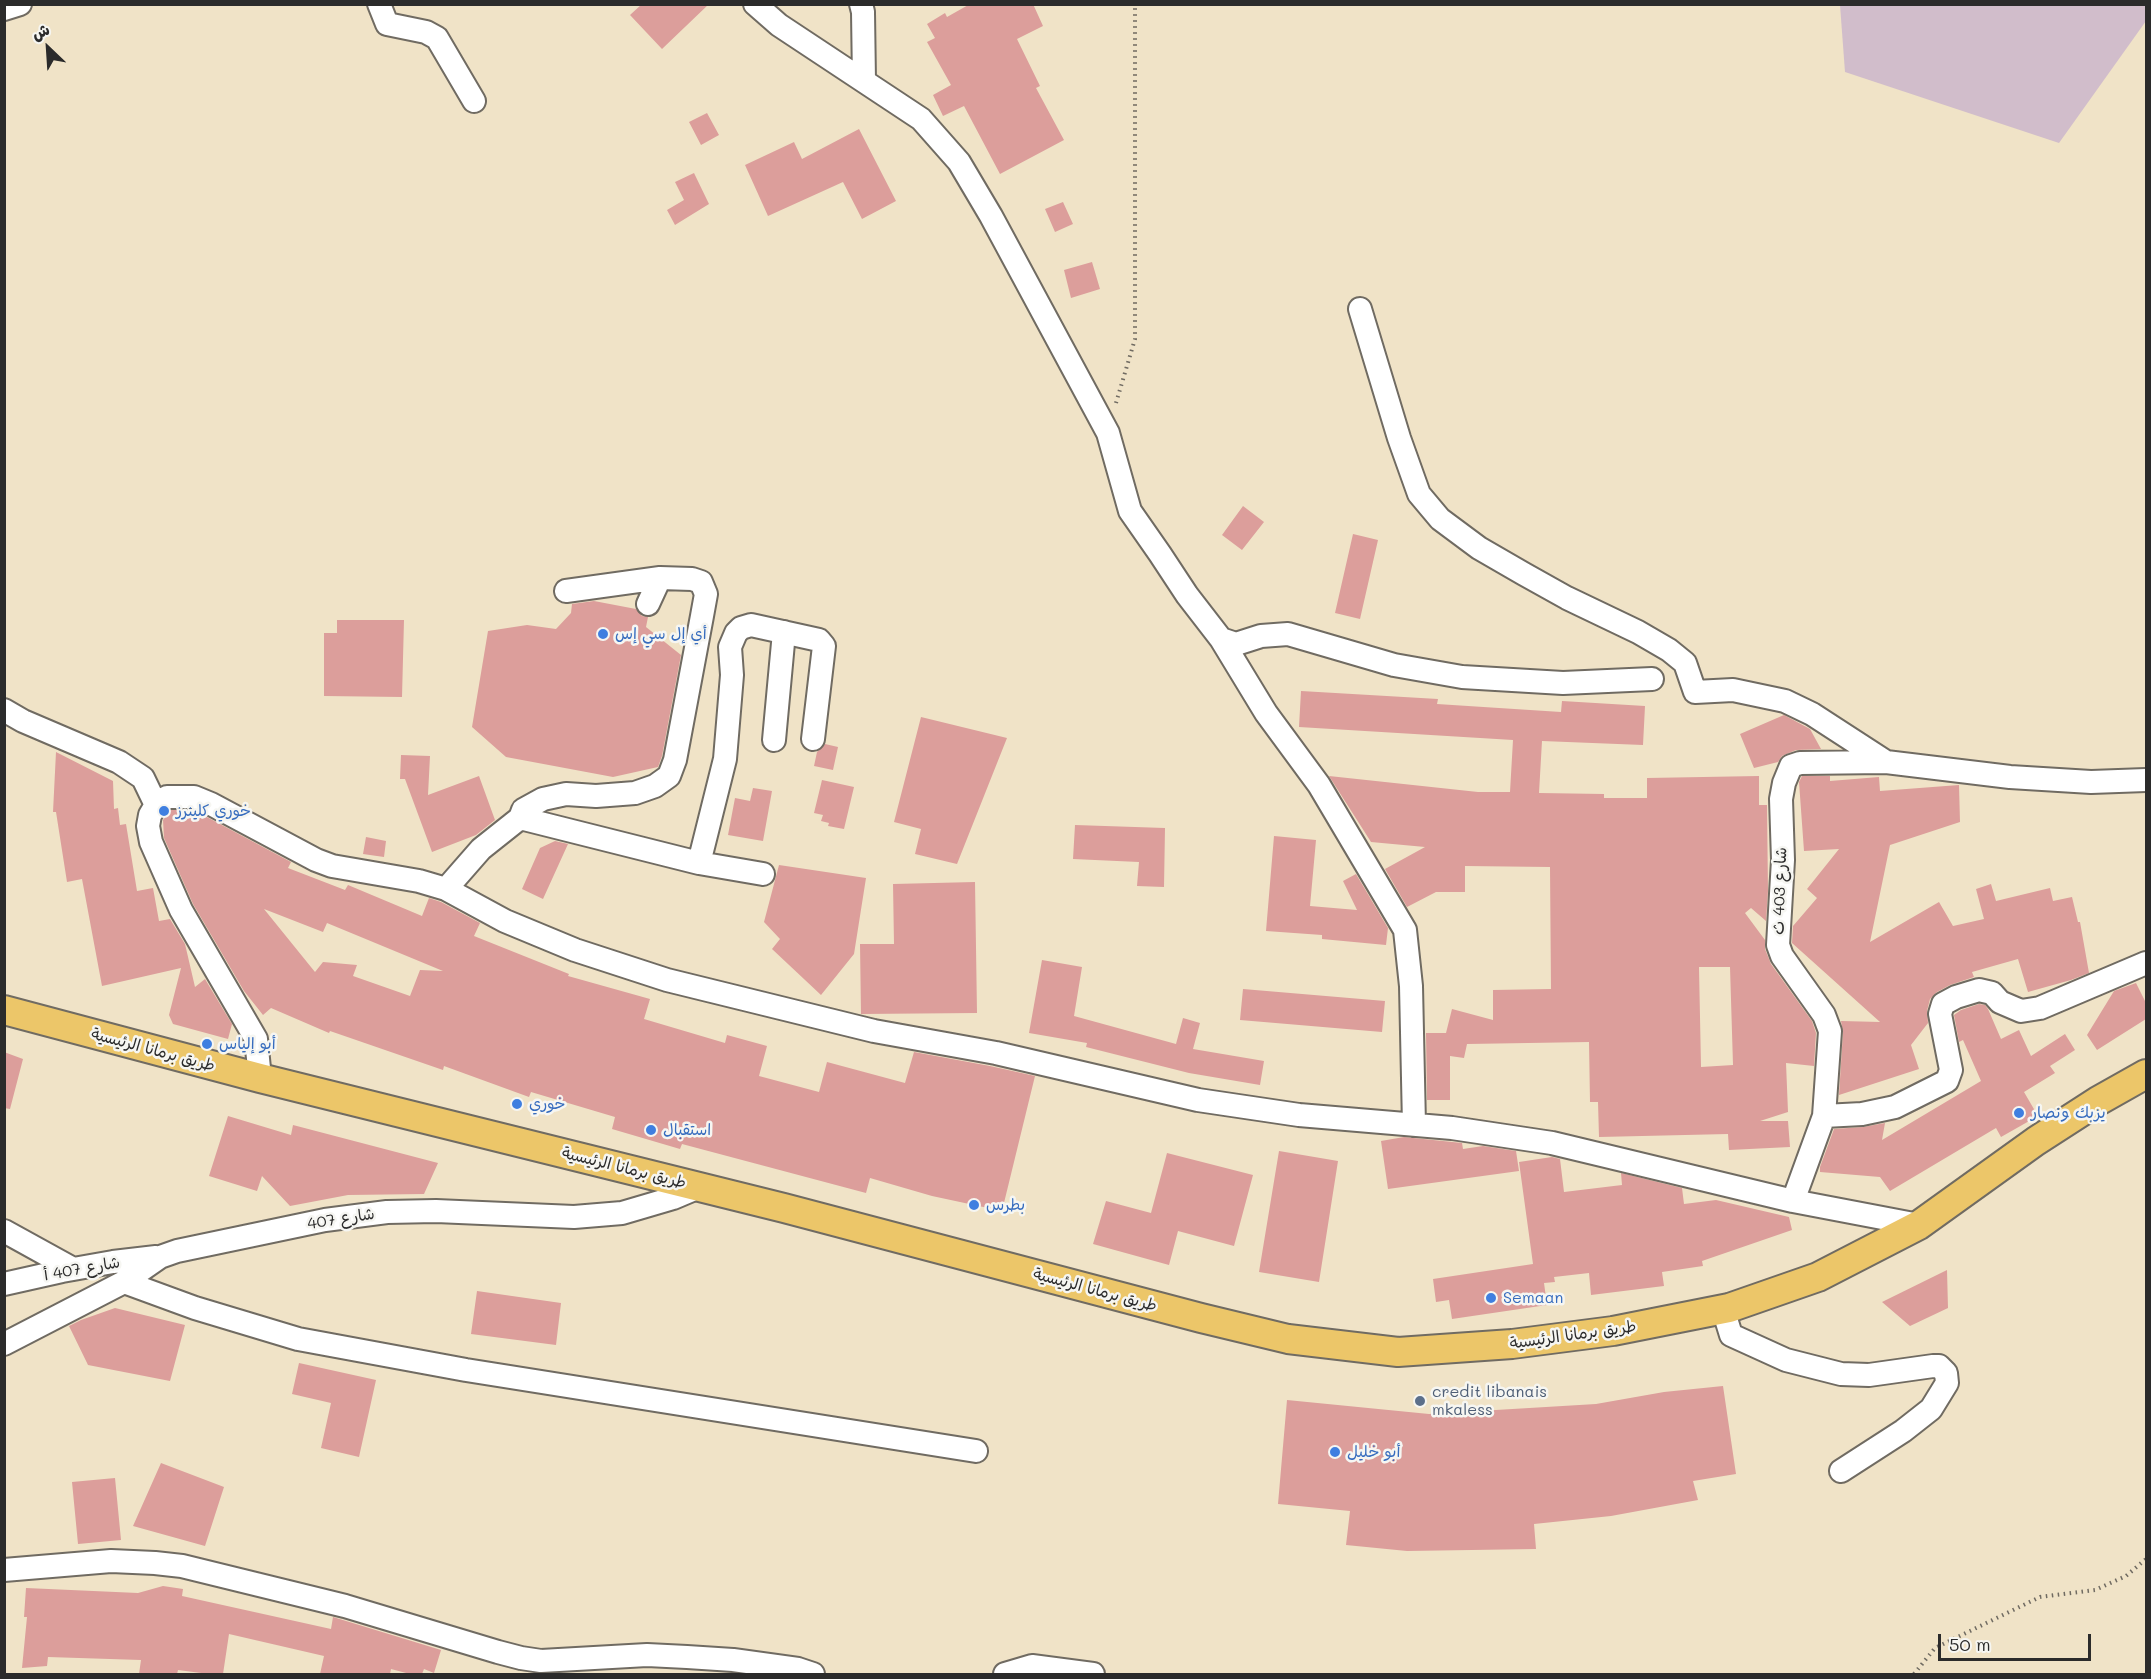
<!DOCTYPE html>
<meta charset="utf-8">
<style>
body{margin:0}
#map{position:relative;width:2151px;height:1679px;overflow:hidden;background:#f0e3c7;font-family:Mali,"Playpen Sans Arabic",sans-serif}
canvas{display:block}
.frame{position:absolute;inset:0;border:6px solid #2b2b2b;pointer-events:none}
.north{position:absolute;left:18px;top:18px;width:60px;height:60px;-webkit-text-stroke:4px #f6f6f2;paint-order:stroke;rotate:335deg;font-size:16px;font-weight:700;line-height:24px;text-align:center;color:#2b2b2b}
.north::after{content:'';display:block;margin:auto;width:21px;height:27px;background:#2b2b2b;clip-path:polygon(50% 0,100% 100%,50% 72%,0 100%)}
.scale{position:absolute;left:1938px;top:1634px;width:153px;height:27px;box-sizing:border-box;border:3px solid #2b2b2b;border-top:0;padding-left:8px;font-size:18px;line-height:21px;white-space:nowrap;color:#2b2b2b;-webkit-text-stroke:4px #f6f6f2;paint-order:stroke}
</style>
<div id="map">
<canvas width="2151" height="1679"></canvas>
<div class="frame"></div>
<div class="north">ش</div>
<div class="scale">50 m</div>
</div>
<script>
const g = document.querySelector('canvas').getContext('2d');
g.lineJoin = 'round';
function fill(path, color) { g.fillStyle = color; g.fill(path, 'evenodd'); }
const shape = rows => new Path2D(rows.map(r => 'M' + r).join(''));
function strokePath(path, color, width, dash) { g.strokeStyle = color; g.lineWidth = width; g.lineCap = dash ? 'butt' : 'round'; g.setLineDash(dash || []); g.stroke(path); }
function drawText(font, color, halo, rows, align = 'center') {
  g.font = font + ' Mali,"Playpen Sans Arabic",sans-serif'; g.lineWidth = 5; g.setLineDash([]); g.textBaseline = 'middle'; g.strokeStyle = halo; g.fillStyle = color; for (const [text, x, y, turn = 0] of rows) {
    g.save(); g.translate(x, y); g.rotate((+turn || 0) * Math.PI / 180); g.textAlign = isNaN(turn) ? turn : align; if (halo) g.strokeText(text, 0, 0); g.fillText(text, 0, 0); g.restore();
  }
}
fill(shape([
 [1840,5,2146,5,2146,21,2059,143,1845,72]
]), '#d1bdcb');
fill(shape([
 [642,4,709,4,662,49,630,15],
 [970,4,1033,4,1043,26,1017,39,1040,86,1036,88,1064,140,1000,174,964,106,943,116,933,95,951,85,927,42,935,38,927,24,945,13,947,17],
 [707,113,719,135,701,145,689,122],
 [859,129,896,201,862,219,843,182,768,216,745,165,794,142,802,159],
 [694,173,709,204,675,225,667,210,684,200,675,182],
 [1063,202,1073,224,1055,232,1045,209],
 [1092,262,1100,289,1071,298,1064,270],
 [1243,506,1264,522,1242,550,1222,535],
 [1353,534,1378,540,1360,619,1335,613],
 [594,601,636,609,642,616,648,617,646,627,681,655,662,756,658,767,613,777,506,757,472,727,488,631,527,625,556,629,571,613,572,604],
 [337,620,404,620,402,697,324,696,324,633,337,633],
 [1301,691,1438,699,1437,704,1561,712,1562,701,1645,706,1643,745,1542,741,1539,793,1604,794,1604,798,1647,798,1647,778,1759,776,1759,805,1767,805,1768,891,1766,921,1751,908,1745,913,1765,940,1765,949,1771,964,1812,1021,1816,1033,1814,1066,1786,1063,1788,1112,1760,1121,1788,1121,1790,1147,1729,1150,1728,1134,1599,1137,1598,1102,1590,1102,1589,1042,1467,1044,1464,1058,1450,1056,1450,1100,1427,1100,1426,1033,1446,1033,1452,1009,1493,1020,1493,990,1551,989,1550,867,1465,866,1465,892,1436,892,1407,907,1385,869,1425,847,1371,842,1329,776,1478,792,1510,792,1513,740,1299,727],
 [1699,967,1730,967,1733,1065,1701,1067],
 [1784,715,1810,729,1821,749,1796,750,1782,756,1778,762,1754,768,1740,734],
 [921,717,1007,738,957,864,915,854,921,829,894,822],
 [825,744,838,747,833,770,814,766,817,752],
 [56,752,113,781,114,809,118,808,120,825,126,824,137,891,153,888,159,921,170,919,185,944,195,987,205,979,232,1024,228,1039,173,1024,169,1015,181,968,102,986,82,879,67,882,56,812,53,812],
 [401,755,430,756,428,795,479,776,495,820,476,835,432,852,405,779,400,779],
 [1802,776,1830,776,1830,781,1879,777,1880,791,1959,785,1960,822,1890,845,1870,942,1939,902,1953,926,1984,919,1976,889,1991,884,1996,901,2050,888,2053,901,2072,897,2078,922,2080,922,2089,973,2071,980,2028,992,2018,959,1972,972,1974,977,1950,985,1937,992,1930,999,1927,1011,1928,1023,1911,1045,1919,1069,1839,1095,1843,1032,1841,1021,1880,1022,1792,943,1793,926,1817,898,1807,889,1839,849,1804,851,1799,782],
 [822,780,854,787,844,829,828,826,829,823,821,821,823,815,814,813],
 [753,788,772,791,763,841,728,835,735,798,750,801],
 [171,810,191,810,205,816,291,862,288,868,345,890,348,885,422,916,429,898,441,902,480,923,474,936,569,974,568,976,650,999,644,1019,725,1043,727,1035,767,1046,759,1076,819,1092,827,1062,905,1083,914,1052,990,1066,1035,1076,1002,1211,932,1196,870,1178,866,1193,682,1144,680,1149,612,1129,615,1117,531,1092,529,1097,444,1066,443,1070,330,1031,329,1033,271,1008,263,1015,244,991,193,904,164,838,163,820],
 [264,909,323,932,327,923,443,971,420,970,410,996,353,976,357,965,323,962,315,972],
 [1075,825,1165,828,1164,887,1137,886,1139,862,1073,859],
 [1274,836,1316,840,1310,906,1357,910,1343,881,1356,874,1388,928,1386,945,1322,939,1322,935,1266,931],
 [366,837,386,841,384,857,363,854],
 [555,841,568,844,543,899,522,889,540,848],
 [779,865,866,878,854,954,821,995,772,949,780,939,764,922],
 [975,882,977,1013,861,1014,860,944,894,944,893,884],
 [1042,960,1082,967,1074,1016,1176,1044,1183,1018,1200,1023,1193,1049,1264,1061,1260,1085,1189,1073,1086,1047,1087,1043,1029,1033],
 [2136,983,2146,1003,2146,1019,2097,1050,2087,1035,2114,991],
 [1243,989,1385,1001,1382,1032,1240,1020],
 [1979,1004,1985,1005,1988,1009,2001,1039,2019,1030,2031,1056,2065,1034,2075,1050,2050,1066,2055,1073,2024,1092,2038,1116,2001,1137,1996,1128,1890,1191,1880,1177,1820,1172,1820,1167,1834,1129,1863,1127,1885,1123,1882,1140,1981,1081,1963,1040,1959,1042,1954,1015,1961,1010],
 [4,1052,23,1059,10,1109,4,1108],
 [228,1116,291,1135,293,1125,438,1163,424,1194,348,1195,290,1206,262,1176,257,1191,209,1176],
 [1404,1137,1462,1143,1463,1149,1483,1146,1516,1151,1519,1171,1388,1189,1381,1141],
 [1279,1151,1338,1161,1319,1282,1259,1272],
 [1167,1153,1253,1175,1234,1246,1178,1231,1169,1265,1093,1244,1106,1201,1151,1213],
 [1552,1157,1560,1159,1564,1192,1622,1185,1621,1173,1682,1188,1684,1204,1716,1200,1789,1217,1792,1230,1702,1261,1703,1266,1662,1272,1664,1286,1591,1295,1589,1273,1554,1277,1555,1282,1544,1283,1547,1305,1452,1319,1449,1300,1436,1302,1433,1279,1533,1264,1519,1162],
 [1947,1270,1948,1308,1910,1326,1882,1302],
 [477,1291,561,1303,556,1345,471,1334],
 [115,1308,185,1325,170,1381,88,1365,69,1326,81,1320],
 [299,1363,376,1380,359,1457,321,1448,331,1403,292,1394],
 [1723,1386,1736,1474,1693,1481,1698,1500,1611,1516,1534,1524,1536,1549,1407,1551,1346,1545,1350,1511,1278,1504,1287,1400,1429,1414,1596,1404,1664,1392],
 [161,1463,224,1487,205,1546,133,1526],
 [115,1478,121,1540,78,1544,72,1482],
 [163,1586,183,1589,182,1596,331,1629,333,1617,441,1650,434,1673,424,1669,422,1674,410,1674,391,1669,390,1674,320,1674,324,1656,229,1634,223,1674,209,1674,178,1670,177,1674,139,1674,141,1660,48,1657,47,1666,22,1668,27,1617,24,1617,26,1588,138,1593]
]), '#dc9e9b');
const minor = shape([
 [379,4,387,24,426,32,437,38,474,101],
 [755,4,779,25,921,119,959,162,991,216,1108,433,1130,511,1160,554,1187,595,1221,639,1266,713,1319,785,1405,930,1411,986,1414,1125],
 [861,4,863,12,864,81],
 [4,9,20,4],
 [1360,309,1399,438,1419,494,1440,519,1479,548,1524,574,1567,598,1638,632,1669,650,1685,663,1695,692,1733,690,1785,701,1812,714,1886,762,2010,777,2091,782,2146,780],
 [648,604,660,578],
 [1221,639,1236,644,1261,636,1288,634,1394,665,1462,677,1563,683,1652,679],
 [4,710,23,721,119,762,143,778,156,805],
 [774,740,784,632],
 [520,818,699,863,763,874],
 [699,863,725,759,732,675,730,647,736,633,741,628,751,625,819,640,824,646,813,739],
 [446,889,481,849,520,818,523,810,543,799,566,794,596,796,635,793,655,786,669,776,675,760,702,616,706,594,701,582,692,579,660,578,566,591],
 [260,1078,256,1039,181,910,151,842,148,826,150,815,156,805,167,797,194,797,211,804,316,860,332,866,419,881,446,889,505,921,575,950,667,980,874,1031,996,1053,1198,1100,1299,1115,1452,1128,1552,1143,1793,1201,1919,1225],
 [1824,1116,1862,1114,1895,1107,1947,1081,1951,1070,1940,1014,1943,1004,1956,997,1979,990,1992,993,2000,1002,2021,1011,2040,1008,2146,963],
 [1793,1201,1824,1116,1830,1031,1824,1015,1782,956,1778,945,1783,860,1781,799,1784,783,1791,766,1800,763,1886,762],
 [4,1231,73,1269],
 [124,1282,195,1308,298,1339,466,1370,976,1451],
 [4,1284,62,1271,113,1262,156,1257],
 [1723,1309,1731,1335,1786,1360,1841,1374,1869,1375,1933,1366,1939,1366,1946,1373,1947,1383,1931,1409,1903,1431,1841,1471],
 [4,1344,124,1282,160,1257,177,1251,325,1220,387,1212,436,1211,574,1217,622,1213,673,1198,699,1187],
 [4,1570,111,1561,155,1563,182,1566,345,1606,498,1652,521,1658,541,1661,647,1655,687,1657,733,1660,798,1669,813,1674],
 [1005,1674,1032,1666,1093,1674]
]);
const major = shape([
 [4,1010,260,1078,784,1208,1201,1318,1288,1339,1398,1352,1512,1344,1613,1331,1729,1308,1818,1277,1919,1225,2036,1141,2098,1101,2146,1074]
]);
strokePath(minor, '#706b62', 26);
strokePath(major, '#706b62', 32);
strokePath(shape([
 [1116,403,1135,339,1135,4],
 [1914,1674,1935,1648,2040,1597,2095,1590,2126,1576,2146,1559]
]), '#706b62', 4, [1.5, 4.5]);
strokePath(minor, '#fff', 22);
strokePath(major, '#ecc669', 28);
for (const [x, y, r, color] of [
 [603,634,6,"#3f7fe0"],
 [164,811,6,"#3f7fe0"],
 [207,1044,6,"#3f7fe0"],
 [517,1104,6,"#3f7fe0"],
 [2019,1113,6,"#3f7fe0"],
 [651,1130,6,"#3f7fe0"],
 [974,1205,6,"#3f7fe0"],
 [1491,1298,6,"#3f7fe0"],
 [1420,1401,6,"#5c6f8a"],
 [1335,1452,6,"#3f7fe0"]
]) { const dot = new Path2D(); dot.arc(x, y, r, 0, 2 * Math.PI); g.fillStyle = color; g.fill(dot); strokePath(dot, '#f6f6f2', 2); }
drawText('16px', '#366cbe', '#f6f6f2', [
 ["أي إل سي إس",615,634],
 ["خوري كلينرز",176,811],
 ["أبو إلياس",219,1044],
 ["خوري",529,1104],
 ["يزبك ونصار",2031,1113],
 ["استقبال",663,1130],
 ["بطرس",986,1205],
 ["Semaan",1503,1298],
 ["أبو خليل",1347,1452]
], 'left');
drawText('16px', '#2b2b2b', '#f6f6f2', [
 ["شارع 403 ث",1780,891,-88],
 ["طريق برمانا الرئيسية",153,1050,15],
 ["طريق برمانا الرئيسية",624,1168,14],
 ["شارع 407",341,1219,-9],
 ["شارع 407 أ",82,1269,-10],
 ["طريق برمانا الرئيسية",1095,1290,15],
 ["طريق برمانا الرئيسية",1573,1335,-8]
]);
drawText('16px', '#4e5e75', '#f6f6f2', [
 ["credit libanais",1432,1392],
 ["mkaless",1432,1410]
], 'left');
</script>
